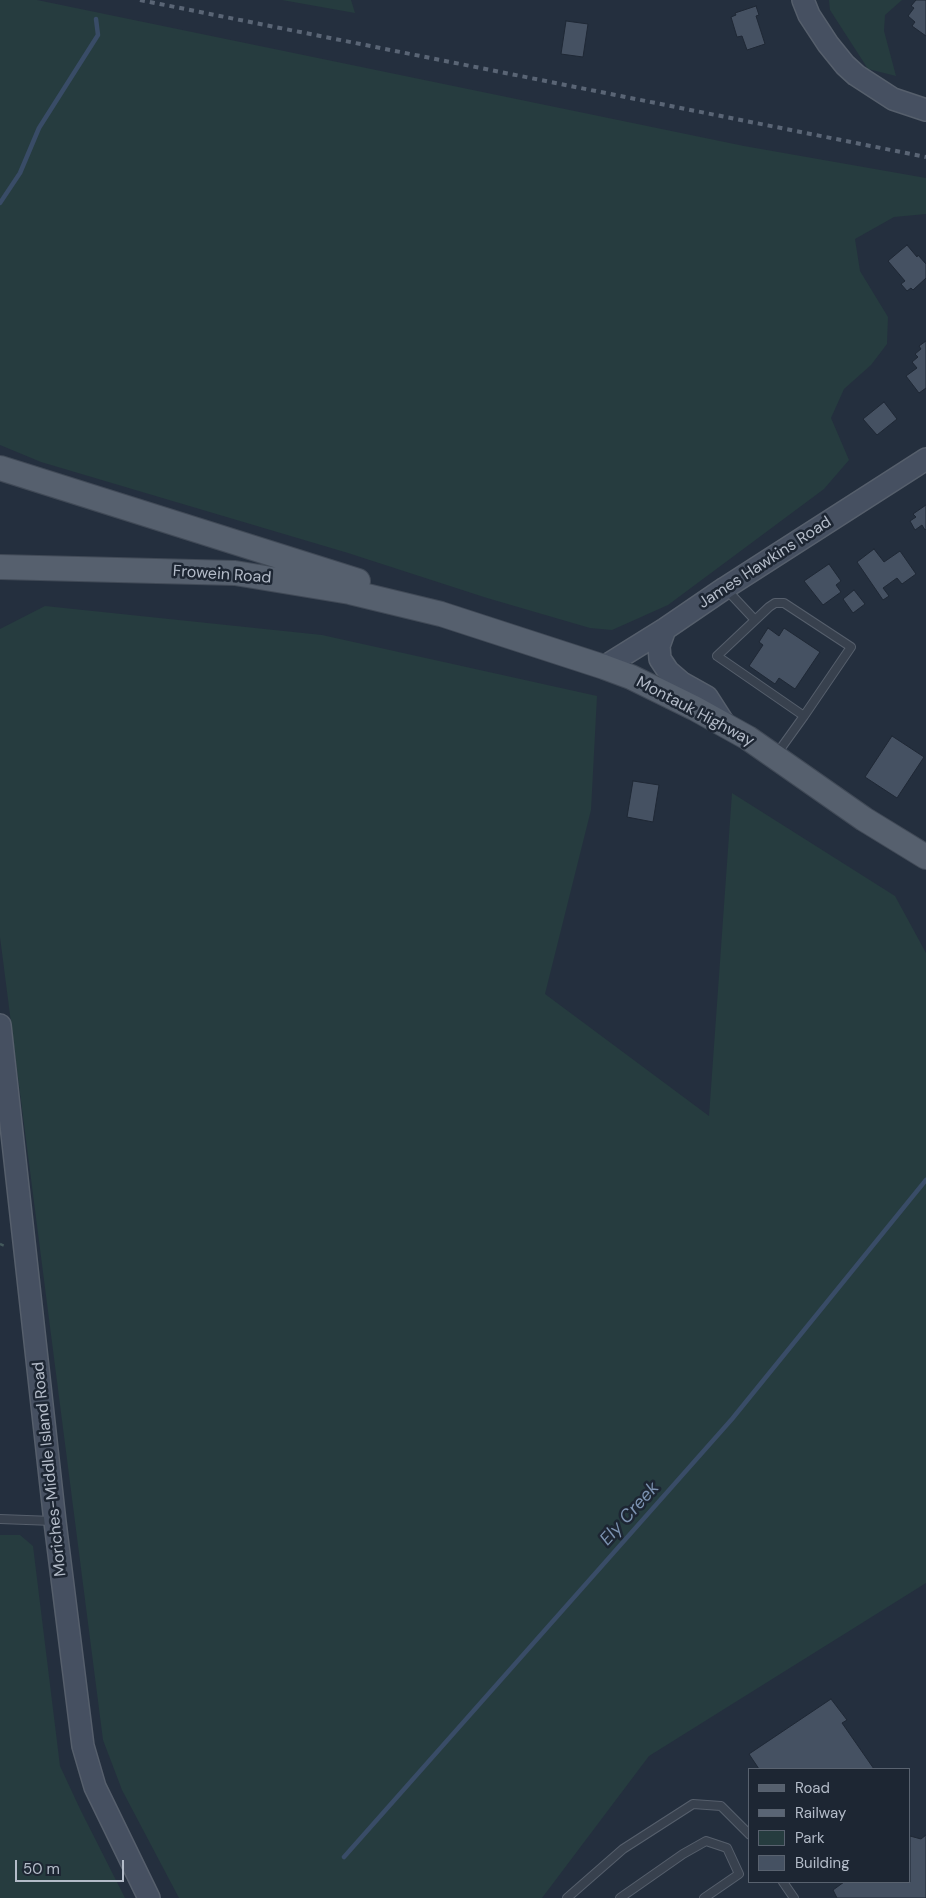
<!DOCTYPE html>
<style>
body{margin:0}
#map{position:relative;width:926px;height:1898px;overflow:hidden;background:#242f3e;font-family:"DM Sans",sans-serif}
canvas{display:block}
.legend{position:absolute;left:748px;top:1768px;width:162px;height:115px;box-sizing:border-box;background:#1d2633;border:1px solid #59626f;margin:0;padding:6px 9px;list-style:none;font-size:15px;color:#b4bcc9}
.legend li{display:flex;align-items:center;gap:10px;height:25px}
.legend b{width:25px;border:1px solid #59626f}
.scale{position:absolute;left:15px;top:1860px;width:109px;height:22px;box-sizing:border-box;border:2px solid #b4bcc9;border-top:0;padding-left:6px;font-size:15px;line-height:18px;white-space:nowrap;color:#b4bcc9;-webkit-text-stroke:4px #1d2633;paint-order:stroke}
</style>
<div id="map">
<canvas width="926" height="1898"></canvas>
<ul class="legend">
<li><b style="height:6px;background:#56606e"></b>Road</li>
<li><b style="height:6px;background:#5a6575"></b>Railway</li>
<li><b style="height:14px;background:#263c3f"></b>Park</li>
<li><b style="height:14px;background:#455162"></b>Building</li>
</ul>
<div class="scale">50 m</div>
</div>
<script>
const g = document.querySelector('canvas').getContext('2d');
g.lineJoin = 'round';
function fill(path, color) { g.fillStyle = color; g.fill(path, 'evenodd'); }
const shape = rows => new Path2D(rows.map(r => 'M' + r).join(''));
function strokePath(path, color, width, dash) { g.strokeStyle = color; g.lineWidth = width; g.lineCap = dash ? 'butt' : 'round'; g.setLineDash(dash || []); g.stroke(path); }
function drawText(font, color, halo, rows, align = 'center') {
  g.font = font + ' "DM Sans",sans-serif'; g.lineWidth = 5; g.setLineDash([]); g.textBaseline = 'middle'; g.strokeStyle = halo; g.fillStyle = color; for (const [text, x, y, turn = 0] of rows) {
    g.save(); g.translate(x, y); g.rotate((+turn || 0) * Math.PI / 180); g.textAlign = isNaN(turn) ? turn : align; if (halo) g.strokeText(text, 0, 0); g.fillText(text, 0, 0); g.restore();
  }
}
fill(shape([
 [0,0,37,0,744,146,926,178,926,214,894,217,855,239,860,271,888,317,887,344,871,365,844,389,831,418,849,460,824,489,668,605,612,630,590,628,487,598,348,553,41,462,0,445],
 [282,0,351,0,355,13],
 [829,0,902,0,885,15,884,31,896,76,868,69,830,10],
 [45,606,322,635,597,696,591,810,545,994,709,1116,732,793,895,896,926,953,926,1583,649,1756,542,1898,179,1898,122,1790,103,1740,0,937,0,629],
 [0,1535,20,1535,33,1546,60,1766,80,1809,125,1898,0,1898]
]), '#263c3f');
strokePath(shape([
 [0,203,20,173,39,128,98,35,96,19],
 [344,1857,732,1419,926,1180]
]), '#394c67', 4.5);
const building = shape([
 [916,0,926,0,926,36,912,26,915,22,908,16,914,8,911,6,916,0],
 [756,6,759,15,756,16,765,44,747,50,742,36,737,37,731,17,736,15,735,13,756,6],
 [566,21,588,24,583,57,561,54,566,21],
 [907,245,917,257,918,255,926,264,926,278,913,290,911,288,907,291,901,284,905,281,888,261,907,245],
 [926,341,926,388,919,393,906,376,917,368,912,362,918,357,915,354,921,349,919,346,926,341],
 [884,402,897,419,877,435,863,419,884,402],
 [926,505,926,529,925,530,922,525,915,530,910,521,916,517,913,514,926,505],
 [874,549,884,562,900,551,916,574,902,584,897,578,883,588,889,596,883,600,857,562,874,549],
 [829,564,841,581,836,585,841,592,823,605,804,581,829,564],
 [854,590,865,604,853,613,843,599,854,590],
 [768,628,779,636,784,628,820,652,795,689,779,678,775,684,749,666,763,645,759,642,768,628],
 [892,736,924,757,897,798,865,777,892,736],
 [633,781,659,785,653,822,627,817,633,781],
 [831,1699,847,1720,842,1723,874,1769,759,1769,749,1754,831,1699],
 [926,1835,926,1898,837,1898,833,1890,844,1882,910,1882,910,1836,921,1839,926,1835]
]);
fill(building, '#455162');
strokePath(building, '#1f2835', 1);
const lane = shape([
 [726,589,755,620],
 [776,755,804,716,851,647,784,603,775,603,769,607,717,656,804,716],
 [0,1519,53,1521],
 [783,1882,794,1898],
 [567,1898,623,1849,693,1804,721,1806,750,1835],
 [620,1898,683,1854,706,1841,727,1848,739,1874,704,1898]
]);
const secondary = shape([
 [803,0,809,15,828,44,845,65,856,75,893,99,926,110],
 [665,629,659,646,660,659,668,671,682,683,707,697,725,725],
 [604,667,665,629,725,588,926,459],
 [0,1025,55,1522,83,1746,95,1787,149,1898]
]);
const primary = shape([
 [0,468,358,581],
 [0,567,235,573,350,592,441,614,604,667,631,677,694,708,748,738,864,819,926,857]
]);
strokePath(lane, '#565f6c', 10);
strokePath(secondary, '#565f6c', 24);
strokePath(primary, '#414a57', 26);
strokePath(shape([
 [0,1244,7,1247]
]), '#44595c', 2.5, [4, 4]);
strokePath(lane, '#38414e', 8);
strokePath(secondary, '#465061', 21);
strokePath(primary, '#56606e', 24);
strokePath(shape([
 [140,0,926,157]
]), '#5a6575', 4, [5, 5]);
drawText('16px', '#b4bcc9', '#1d2633', [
 ["James Hawkins Road",765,563,-33],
 ["Frowein Road",222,575,4],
 ["Montauk Highway",695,712,28],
 ["Moriches-Middle Island Road",50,1469,-96]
]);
drawText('italic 18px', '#7c92b1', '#1d2633', [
 ["Ely Creek",630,1514,-48]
]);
</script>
